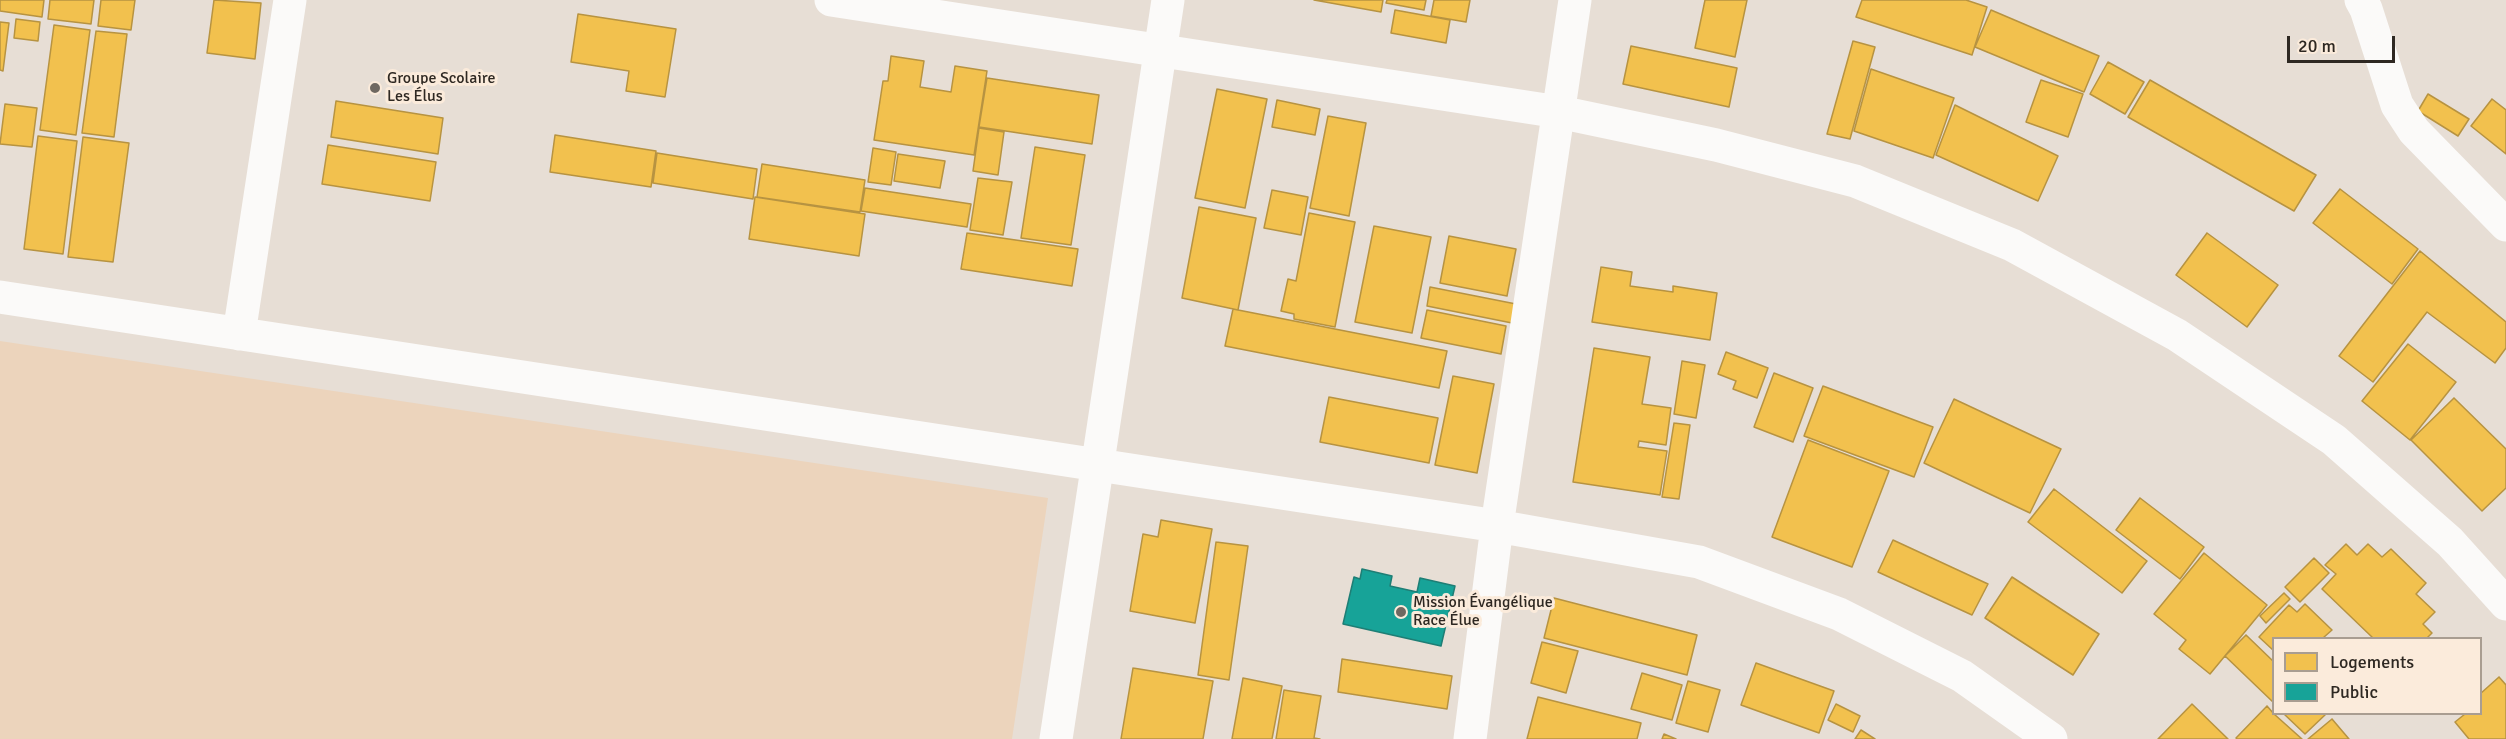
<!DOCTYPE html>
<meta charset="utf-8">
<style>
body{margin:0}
#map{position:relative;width:2506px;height:739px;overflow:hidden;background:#e7ded5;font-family:Signika,sans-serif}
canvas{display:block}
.legend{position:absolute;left:2272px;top:637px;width:210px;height:78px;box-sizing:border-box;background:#fbebdb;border:2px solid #a99d91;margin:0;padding:8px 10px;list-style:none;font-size:18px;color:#2e2822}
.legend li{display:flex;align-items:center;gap:12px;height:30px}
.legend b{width:30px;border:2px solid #a99d91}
.scale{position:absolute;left:2287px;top:36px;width:108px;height:27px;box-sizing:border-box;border:3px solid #2e2822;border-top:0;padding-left:8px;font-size:18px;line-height:21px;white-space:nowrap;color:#2e2822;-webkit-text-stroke:4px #fbebdb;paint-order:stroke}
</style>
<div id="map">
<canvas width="2506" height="739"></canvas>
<ul class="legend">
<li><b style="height:16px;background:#f2c14e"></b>Logements</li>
<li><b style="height:16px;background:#17a398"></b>Public</li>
</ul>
<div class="scale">20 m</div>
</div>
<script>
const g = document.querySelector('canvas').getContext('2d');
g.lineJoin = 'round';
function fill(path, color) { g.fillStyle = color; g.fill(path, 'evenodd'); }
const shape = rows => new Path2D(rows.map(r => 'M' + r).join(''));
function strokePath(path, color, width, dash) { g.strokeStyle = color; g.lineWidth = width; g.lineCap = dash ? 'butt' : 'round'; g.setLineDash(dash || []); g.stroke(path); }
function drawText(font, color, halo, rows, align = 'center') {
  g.font = font + ' Signika,sans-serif'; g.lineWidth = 6; g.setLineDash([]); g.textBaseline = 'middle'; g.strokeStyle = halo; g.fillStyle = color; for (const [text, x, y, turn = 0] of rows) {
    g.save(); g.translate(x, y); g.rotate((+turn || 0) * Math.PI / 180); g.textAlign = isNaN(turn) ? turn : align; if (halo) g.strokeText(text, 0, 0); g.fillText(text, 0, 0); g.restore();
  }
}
fill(shape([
 [0,341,1048,498,1012,739,0,739]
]), '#ecd4bc');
const homes = shape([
 [0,0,44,0,42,17,0,11,0,0],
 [50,0,94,0,91,24,48,19,50,0],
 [101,0,135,0,131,30,98,26,101,0],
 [214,0,261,3,255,59,207,53,214,0],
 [1314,0,1383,0,1381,12,1314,0],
 [1387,0,1426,0,1424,10,1386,3,1387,0],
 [1434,0,1470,0,1466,22,1431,16,1434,0],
 [1705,0,1747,0,1735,57,1695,48,1705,0],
 [1862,0,1966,0,1987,7,1972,55,1856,17,1862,0],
 [1395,10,1450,20,1446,43,1391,33,1395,10],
 [1991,10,2099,56,2084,92,1975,47,1991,10],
 [578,14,676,29,665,97,626,91,629,71,571,62,578,14],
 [16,19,40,22,38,41,14,38,16,19],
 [0,22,9,23,3,71,0,70,0,22],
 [54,25,90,30,76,135,40,130,54,25],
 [96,31,127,34,114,137,82,133,96,31],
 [1853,41,1875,47,1850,139,1827,134,1853,41],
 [1631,46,1737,68,1729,107,1623,84,1631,46],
 [891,56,924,61,920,87,951,92,955,66,987,71,974,155,874,140,883,81,888,81,891,56],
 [2108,62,2144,82,2125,114,2090,94,2108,62],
 [1871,69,1954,98,1933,158,1854,131,1871,69],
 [987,78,1099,95,1092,144,979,127,987,78],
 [2041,80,2083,94,2068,137,2026,122,2041,80],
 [2150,80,2316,175,2294,211,2128,117,2150,80],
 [1217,89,1267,99,1245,208,1195,198,1217,89],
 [2428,94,2469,119,2458,136,2418,111,2428,94],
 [2492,99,2506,110,2506,154,2471,126,2492,99],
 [1277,100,1320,109,1315,135,1272,127,1277,100],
 [336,101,443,118,438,154,331,137,336,101],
 [5,104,37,108,32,147,0,144,5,104],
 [1955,105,2058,156,2038,201,1936,155,1955,105],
 [1328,116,1366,123,1349,216,1310,208,1328,116],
 [979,128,1004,132,998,175,973,171,979,128],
 [555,135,656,151,651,187,550,172,555,135],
 [38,136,77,141,63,254,24,249,38,136],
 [83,137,129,143,113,262,68,257,83,137],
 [328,145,436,162,430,201,322,184,328,145],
 [1035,147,1085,155,1071,245,1021,238,1035,147],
 [873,148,896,152,891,185,868,182,873,148],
 [657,153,757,169,753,199,653,183,657,153],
 [898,154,945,161,940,188,894,181,898,154],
 [762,164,865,180,860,212,757,197,762,164],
 [978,178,1012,182,1003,235,970,230,978,178],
 [865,188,971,204,967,227,861,211,865,188],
 [2340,189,2418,249,2392,284,2313,223,2340,189],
 [1272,190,1308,197,1301,235,1264,228,1272,190],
 [755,197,865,214,859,256,749,239,755,197],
 [1199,207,1256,218,1238,310,1182,298,1199,207],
 [1309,213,1355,222,1335,327,1294,319,1294,314,1281,311,1288,279,1296,281,1309,213],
 [1374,226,1431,237,1412,333,1355,322,1374,226],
 [967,233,1078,249,1072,286,961,269,967,233],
 [2207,233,2278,285,2247,327,2176,275,2207,233],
 [1449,236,1516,249,1507,296,1440,283,1449,236],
 [2420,251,2506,322,2506,348,2495,363,2427,312,2373,382,2339,356,2420,251],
 [1601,267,1632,272,1630,286,1673,292,1673,286,1717,293,1710,340,1592,322,1601,267],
 [1430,287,1516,304,1512,323,1427,306,1430,287],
 [1233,309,1447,351,1439,388,1225,346,1233,309],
 [1427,310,1506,326,1501,354,1421,338,1427,310],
 [2408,344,2456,382,2410,440,2362,401,2408,344],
 [1594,348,1650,357,1642,404,1671,408,1666,445,1639,441,1638,447,1667,451,1660,495,1573,482,1594,348],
 [1726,352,1768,368,1757,398,1733,389,1736,381,1718,374,1726,352],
 [1682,361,1705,365,1696,418,1674,414,1682,361],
 [1774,373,1813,388,1793,442,1754,427,1774,373],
 [1453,376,1494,384,1477,473,1435,465,1453,376],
 [1823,386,1933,427,1914,477,1804,436,1823,386],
 [1329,397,1438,418,1429,463,1320,442,1329,397],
 [2454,398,2506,449,2506,488,2482,511,2411,440,2454,398],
 [1954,399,2061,449,2030,513,1924,463,1954,399],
 [1674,423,1690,425,1679,499,1662,497,1674,423],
 [1808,440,1889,471,1852,567,1772,537,1808,440],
 [2054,489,2147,561,2122,593,2028,522,2054,489],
 [2140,498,2204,547,2180,579,2116,530,2140,498],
 [1161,520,1212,529,1195,623,1130,611,1143,534,1158,537,1161,520],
 [1893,540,1988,584,1972,615,1878,572,1893,540],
 [1216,542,1248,546,1229,680,1198,675,1216,542],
 [2346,544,2357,555,2368,544,2382,557,2391,549,2426,583,2416,594,2435,612,2423,624,2432,633,2427,638,2373,638,2322,589,2336,574,2325,565,2346,544],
 [2204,553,2267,605,2210,674,2179,649,2186,640,2154,614,2204,553],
 [2314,558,2329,573,2300,602,2285,587,2314,558],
 [2012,577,2099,634,2073,675,1985,618,2012,577],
 [2284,593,2290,599,2266,623,2260,616,2284,593],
 [1554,598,1697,635,1687,675,1544,638,1554,598],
 [2305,604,2332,630,2323,638,2274,638,2274,651,2259,637,2289,605,2297,612,2305,604],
 [2246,635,2274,662,2274,703,2225,656,2246,635],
 [1542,642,1578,651,1566,693,1531,683,1542,642],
 [1342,659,1452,676,1447,709,1338,692,1342,659],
 [1756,663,1834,691,1819,733,1741,705,1756,663],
 [1133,668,1213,681,1203,739,1121,739,1133,668],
 [1642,673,1682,685,1672,720,1631,709,1642,673],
 [2499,677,2506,685,2506,739,2469,739,2455,722,2465,714,2480,714,2480,694,2499,677],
 [1243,678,1282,686,1272,739,1232,739,1243,678],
 [1688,681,1720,690,1708,732,1676,723,1688,681],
 [1284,690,1321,696,1314,738,1320,739,1276,739,1284,690],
 [1538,697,1641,723,1637,739,1527,739,1538,697],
 [1836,704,1860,716,1853,732,1828,720,1836,704],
 [2192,704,2228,739,2158,739,2192,704],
 [2267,706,2274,714,2302,739,2237,739,2236,738,2267,706],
 [2284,714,2326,714,2305,734,2284,714],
 [2332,719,2349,739,2308,739,2332,719],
 [1861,730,1875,739,1855,739,1861,730],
 [1664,734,1676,739,1662,739,1664,734]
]);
fill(homes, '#f2c14e');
strokePath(homes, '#b79341', 1.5);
const public = shape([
 [1362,569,1392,576,1390,586,1417,592,1420,578,1455,586,1441,646,1343,624,1354,577,1360,579,1362,569]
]);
fill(public, '#17a398');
strokePath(public, '#1e7e75', 1.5);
strokePath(shape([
 [831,0,1559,112,1716,145,1855,181,2012,245,2177,335,2334,440,2450,542,2506,604],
 [2361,0,2366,9,2397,105,2414,131,2506,225],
 [0,297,1497,526,1699,562,1839,614,1962,676,2051,739],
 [239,334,290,0],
 [1056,739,1168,0],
 [1470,739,1497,526,1575,0]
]), '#fbfaf9', 33);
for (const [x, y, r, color] of [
 [375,88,6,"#6f6861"],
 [1401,612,6,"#6f6861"]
]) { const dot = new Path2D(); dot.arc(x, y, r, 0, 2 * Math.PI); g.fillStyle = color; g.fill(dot); strokePath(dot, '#fbebdb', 2); }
drawText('16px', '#2e2822', '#fbebdb', [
 ["Groupe Scolaire",387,79],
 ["Les Élus",387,97],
 ["Mission Évangélique",1413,603],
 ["Race Élue",1413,621]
], 'left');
</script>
